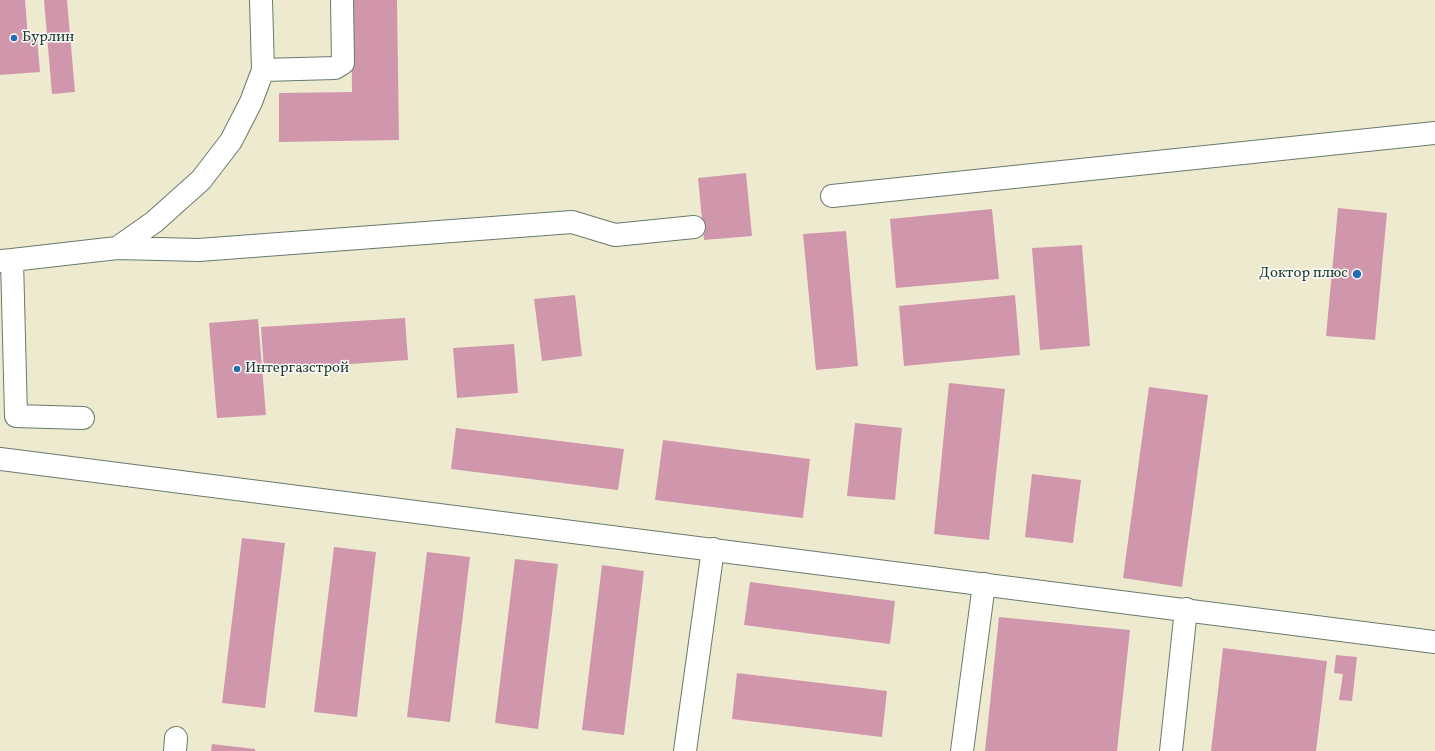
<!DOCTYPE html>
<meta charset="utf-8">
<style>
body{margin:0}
canvas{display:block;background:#eeead0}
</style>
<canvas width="1435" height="751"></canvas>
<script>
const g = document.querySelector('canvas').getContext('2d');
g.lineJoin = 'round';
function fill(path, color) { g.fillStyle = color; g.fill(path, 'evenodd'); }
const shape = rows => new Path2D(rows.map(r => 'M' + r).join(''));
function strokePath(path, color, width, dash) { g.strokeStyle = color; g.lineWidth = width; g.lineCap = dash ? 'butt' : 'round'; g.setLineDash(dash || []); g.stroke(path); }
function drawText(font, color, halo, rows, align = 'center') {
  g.font = font + ' Vollkorn,serif'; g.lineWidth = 3; g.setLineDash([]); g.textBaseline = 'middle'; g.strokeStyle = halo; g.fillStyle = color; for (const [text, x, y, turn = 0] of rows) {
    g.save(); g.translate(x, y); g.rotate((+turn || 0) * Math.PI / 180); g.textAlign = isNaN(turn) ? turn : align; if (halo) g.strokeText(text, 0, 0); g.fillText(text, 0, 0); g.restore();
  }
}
fill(shape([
 [0,0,25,0,28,38,37,37,40,72,0,75],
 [44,0,67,0,75,92,52,94],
 [351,0,397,0,399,140,279,142,279,93,352,92],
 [746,173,752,236,704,240,698,178],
 [1338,208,1387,213,1375,340,1326,336],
 [992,209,999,279,896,288,890,219],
 [846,231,858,366,816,370,803,234],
 [1082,245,1090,346,1040,350,1032,248],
 [575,295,582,356,542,361,534,299],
 [1015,295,1020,355,904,366,899,306],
 [405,318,408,360,264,370,261,327],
 [258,319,266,415,217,418,209,323],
 [514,344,518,393,457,398,453,348],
 [949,383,1005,389,989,540,934,534],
 [1149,387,1208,395,1182,587,1123,578],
 [855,423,902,428,895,500,847,496],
 [456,428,624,449,618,490,451,469],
 [663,440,810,459,803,518,655,500],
 [1032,474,1081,480,1073,543,1025,537],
 [242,538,285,543,265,708,222,703],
 [334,547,376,552,357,717,314,712],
 [427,552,470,557,450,722,407,717],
 [515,559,558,564,538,729,495,723],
 [602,565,644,571,624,735,582,730],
 [750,582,895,601,890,644,744,625],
 [999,617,1130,630,1117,751,985,751],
 [1223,648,1327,661,1316,751,1211,751],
 [1336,655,1357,657,1352,701,1339,700,1343,674,1334,673],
 [737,673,887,691,882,737,732,719],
 [212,744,255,749,255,751,211,751]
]), '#d097ac');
const minor = shape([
 [263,70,335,68,343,63,342,0],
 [832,196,1435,133],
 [117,248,154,222,201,180,231,141,251,102,263,70,261,0],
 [12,260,117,248,199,250,572,222,615,235,694,227],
 [0,261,12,260,16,416,83,418],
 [0,459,1435,642],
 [175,751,176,738],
 [685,751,713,549],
 [962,751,984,584],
 [1171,751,1186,609]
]);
strokePath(minor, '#677a6b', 24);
strokePath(minor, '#fff', 22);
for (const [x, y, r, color] of [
 [14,38,4,"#1f6fb2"],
 [1357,274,5,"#1f6fb2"],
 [237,369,4,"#1f6fb2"]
]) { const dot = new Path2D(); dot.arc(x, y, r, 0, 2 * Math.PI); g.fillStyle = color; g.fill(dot); strokePath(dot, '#fdfcf7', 1.5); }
drawText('15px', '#1f3d34', '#fdfcf7', [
 ["Бурлин",22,38],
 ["Доктор плюс",1348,274,"right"],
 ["Интергазстрой",245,369]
], 'left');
</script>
